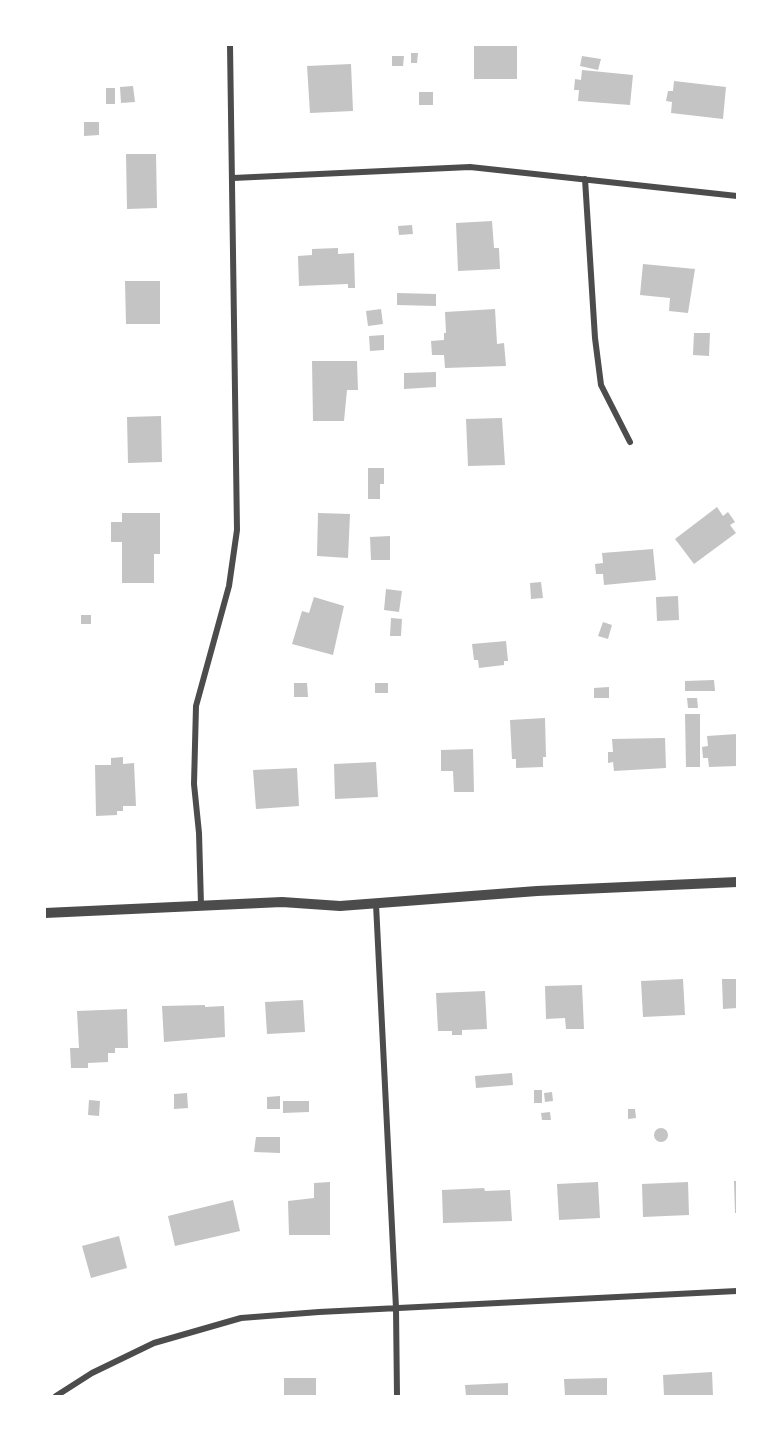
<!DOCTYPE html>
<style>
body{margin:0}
#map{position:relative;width:782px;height:1441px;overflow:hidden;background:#fff;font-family:"Times New Roman",serif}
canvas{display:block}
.frame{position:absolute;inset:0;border:46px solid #fff;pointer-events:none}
</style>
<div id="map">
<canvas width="782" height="1441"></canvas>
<div class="frame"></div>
</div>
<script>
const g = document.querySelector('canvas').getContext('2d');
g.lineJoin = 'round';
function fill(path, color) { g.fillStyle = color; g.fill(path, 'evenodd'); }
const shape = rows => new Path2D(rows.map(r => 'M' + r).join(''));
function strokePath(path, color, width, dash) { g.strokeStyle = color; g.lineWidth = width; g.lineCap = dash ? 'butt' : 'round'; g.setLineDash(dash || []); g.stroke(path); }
fill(shape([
 [474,45,517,45,517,79,474,79],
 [411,53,418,53,417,63,411,63],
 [392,56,404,56,403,66,392,66],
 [582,56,601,59,598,70,580,66],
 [351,64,353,111,310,113,307,66],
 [582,70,633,75,630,105,578,101,579,90,574,90,575,79,581,80],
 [674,81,726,87,723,119,671,113,672,102,666,101,668,91,673,91],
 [133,86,135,102,121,103,120,87],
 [106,88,115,88,115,104,106,104],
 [419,92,433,92,433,105,419,105],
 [84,122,99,122,99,135,84,136],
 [126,154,156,154,157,208,127,209],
 [492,221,494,248,499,248,500,269,458,271,456,223],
 [412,225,413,234,399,235,398,226],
 [338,248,338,254,354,253,355,288,348,288,348,284,299,286,298,256,312,255,312,249],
 [643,264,695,269,688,313,669,311,670,298,640,295],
 [125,281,160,281,160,324,126,324],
 [397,293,436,294,436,306,397,305],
 [381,309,383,324,368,326,366,311],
 [495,309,497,344,504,343,506,366,445,368,444,355,432,355,431,341,444,340,444,333,446,333,445,312],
 [694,333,710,333,709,356,693,355],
 [384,335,384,350,370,351,369,336],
 [312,361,357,361,358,390,347,390,344,421,313,421],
 [436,372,436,387,404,389,404,373],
 [161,416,162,462,128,463,127,417],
 [502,418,505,465,468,466,466,419],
 [368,468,384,468,384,484,380,484,380,499,368,499],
 [717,507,723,516,728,512,735,522,730,525,736,533,694,564,675,539],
 [122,513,160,513,160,554,154,554,154,583,122,583,122,542,111,542,111,522,122,522],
 [318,513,350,514,348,558,317,556],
 [390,536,390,560,371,560,370,537],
 [653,549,656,580,604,585,603,574,596,574,595,564,603,563,602,553],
 [541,582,543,598,531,599,530,583],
 [386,589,402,591,399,612,384,610],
 [678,596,679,620,657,621,656,597],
 [314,597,344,606,333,655,292,644,302,611,309,613],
 [81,615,91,615,91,624,81,624],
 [391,618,402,619,401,636,390,636],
 [603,622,612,625,608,639,598,636],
 [506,641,508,661,504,661,504,665,479,668,478,660,474,660,472,644],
 [714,680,715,691,685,691,685,681],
 [294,683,307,683,308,697,294,697],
 [375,683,388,683,388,693,375,693],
 [609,687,609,698,594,698,594,688],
 [687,698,697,698,698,708,688,708],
 [685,714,700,714,700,767,686,767],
 [545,718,546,757,543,757,543,767,516,768,516,759,512,759,510,720],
 [737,734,737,766,709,767,708,758,703,758,702,747,708,746,707,736],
 [665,738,666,768,614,771,613,762,608,763,608,752,613,752,612,739],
 [473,749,474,792,454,792,453,771,441,771,441,750],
 [123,757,123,764,134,763,136,806,123,806,123,811,117,811,117,815,96,816,95,765,111,765,111,758],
 [376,762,378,797,335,799,334,764],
 [297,768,299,806,256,809,253,770],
 [683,979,685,1015,643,1017,641,981],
 [722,979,737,979,737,1008,723,1009],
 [582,985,584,1029,566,1029,565,1018,546,1019,545,986],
 [485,991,487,1029,462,1030,462,1035,452,1035,452,1031,438,1031,436,993],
 [303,1000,305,1032,267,1034,265,1002],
 [205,1005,205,1007,224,1006,225,1037,164,1042,162,1006],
 [127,1009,128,1048,115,1048,115,1053,108,1053,108,1062,88,1063,88,1068,71,1068,70,1048,79,1048,77,1011],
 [512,1073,513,1085,476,1088,475,1076],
 [534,1090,542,1090,542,1103,534,1103],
 [552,1092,553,1101,545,1102,544,1093],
 [187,1093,188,1108,174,1109,174,1094],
 [280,1096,280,1109,267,1109,267,1097],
 [89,1100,100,1101,99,1116,88,1115],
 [283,1101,309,1101,309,1112,283,1113],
 [628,1109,635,1109,636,1118,628,1119],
 [550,1112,551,1120,542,1120,541,1113],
 '654 1135a7 7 0 1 1 14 0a7 7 0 1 1-14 0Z',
 [256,1137,280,1137,280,1153,254,1152],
 [734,1181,737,1181,737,1213,735,1213],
 [330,1182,330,1235,289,1235,288,1201,314,1198,314,1183],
 [598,1182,600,1218,559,1220,557,1184],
 [688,1182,689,1215,643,1217,642,1184],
 [484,1188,485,1191,510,1190,512,1221,443,1223,442,1190],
 [233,1200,240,1231,175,1246,168,1216],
 [119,1236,127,1268,91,1278,82,1246],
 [712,1372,713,1396,664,1396,663,1375],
 [284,1378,316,1378,316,1396,284,1396],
 [607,1378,607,1396,565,1396,564,1379],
 [508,1383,508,1396,466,1396,465,1385]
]), '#c4c4c4');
strokePath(shape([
 [233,178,470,167,737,196],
 [585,179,595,338,601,385,630,442],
 [376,904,396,1308,397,1396],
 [201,905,199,833,194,784,196,706,229,586,237,530,230,45],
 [56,1396,92,1373,154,1343,241,1318,319,1312,737,1291]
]), '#4c4c4c', 6);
strokePath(shape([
 [45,913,282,902,340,906,537,891,737,882]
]), '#4c4c4c', 10);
</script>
